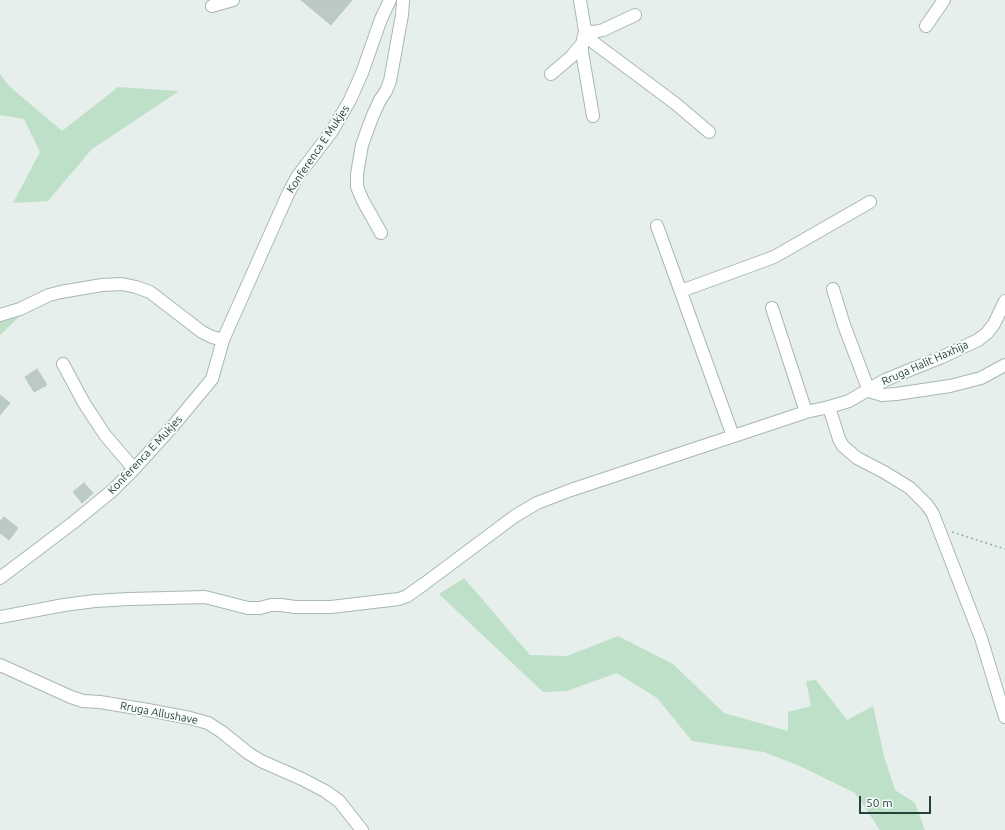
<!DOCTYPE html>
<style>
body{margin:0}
#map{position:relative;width:1005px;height:830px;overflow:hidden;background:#e6efeb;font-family:Ubuntu,sans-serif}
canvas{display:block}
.scale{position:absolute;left:859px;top:796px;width:72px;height:18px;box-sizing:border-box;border:2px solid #24423a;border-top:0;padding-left:5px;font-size:12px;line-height:14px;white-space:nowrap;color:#24423a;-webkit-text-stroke:3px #f7fbf9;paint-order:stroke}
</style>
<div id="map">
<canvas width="1005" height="830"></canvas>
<div class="scale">50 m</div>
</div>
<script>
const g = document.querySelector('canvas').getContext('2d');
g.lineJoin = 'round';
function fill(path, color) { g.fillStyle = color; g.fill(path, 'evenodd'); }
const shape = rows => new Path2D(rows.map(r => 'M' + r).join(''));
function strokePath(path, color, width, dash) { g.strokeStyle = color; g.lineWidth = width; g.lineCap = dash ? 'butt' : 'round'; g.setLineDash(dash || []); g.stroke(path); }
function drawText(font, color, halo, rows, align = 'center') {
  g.font = font + ' Ubuntu,sans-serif'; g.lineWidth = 3.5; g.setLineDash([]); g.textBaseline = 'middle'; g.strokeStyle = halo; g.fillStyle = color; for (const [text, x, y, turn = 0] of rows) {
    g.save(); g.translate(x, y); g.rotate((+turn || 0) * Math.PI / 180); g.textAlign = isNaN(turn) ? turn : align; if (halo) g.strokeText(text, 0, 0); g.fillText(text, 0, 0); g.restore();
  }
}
fill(shape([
 [0,74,8,85,62,131,118,87,179,91,92,149,48,201,13,203,40,152,24,119,0,115],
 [19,317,0,335,0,319],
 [464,578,530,655,567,656,618,636,673,664,724,713,788,731,788,712,811,706,806,681,816,680,847,720,873,706,884,756,895,790,915,803,925,830,880,830,855,793,802,767,764,752,692,741,657,698,617,673,567,691,543,692,439,594]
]), '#bfe0c8');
const building = shape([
 [301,0,352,0,331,25,301,0],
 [37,369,47,385,34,392,25,377,37,369],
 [0,395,10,403,0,415,0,395],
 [84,483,93,493,82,503,73,492,84,483],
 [4,517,18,528,9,540,0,533,0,521,4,517]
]);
fill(building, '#bbcac4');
strokePath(building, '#b8c9c2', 1);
const minor = shape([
 [580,0,585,31,582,44,582,52,593,116],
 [212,6,233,0],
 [926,26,944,0],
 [585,31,593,42,676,104,709,132],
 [585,31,594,32,603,30,635,15],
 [551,74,571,57,582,44],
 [657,226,733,436],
 [381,233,363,201,357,187,357,174,362,145,367,131,373,115,380,100,386,91,390,81,402,15,403,1],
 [833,289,844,325,869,391,882,395,896,394,950,386,981,378,1005,365],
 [681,291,774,257,870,202],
 [772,308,806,412],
 [0,315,20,309,49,295,61,292,102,285,122,284,136,287,150,292,202,332,212,337,223,340],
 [63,364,84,403,105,435,134,469],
 [829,407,839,439,843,446,857,458,884,472,910,488,927,505,933,514,981,638,1005,717],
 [0,578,74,522,113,490,134,469,173,426,212,379,223,340,288,194,297,177,332,131,350,100,362,73,381,19,390,0],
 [0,617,64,605,95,601,129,599,205,597,248,608,260,608,271,605,281,605,295,607,331,607,399,599,407,596,424,584,515,516,537,503,571,490,806,412,829,407,849,401,885,380,942,357,978,340,987,333,994,324,1005,301],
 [0,665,71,697,83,701,100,702,148,710,190,718,208,723,222,732,248,753,261,761,302,779,325,791,339,801,362,830]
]);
strokePath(minor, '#a8b8b2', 14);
strokePath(shape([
 [952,532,1005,549]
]), '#86b3a5', 1.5, [2, 3]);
strokePath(minor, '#fff', 12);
drawText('11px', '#24423a', '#f7fbf9', [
 ["Konferenca E Mukjes",318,149,-56],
 ["Rruga Halit Haxhija",925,363,-24],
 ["Konferenca E Mukjes",145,455,-47],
 ["Rruga Allushave",159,713,11]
]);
</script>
